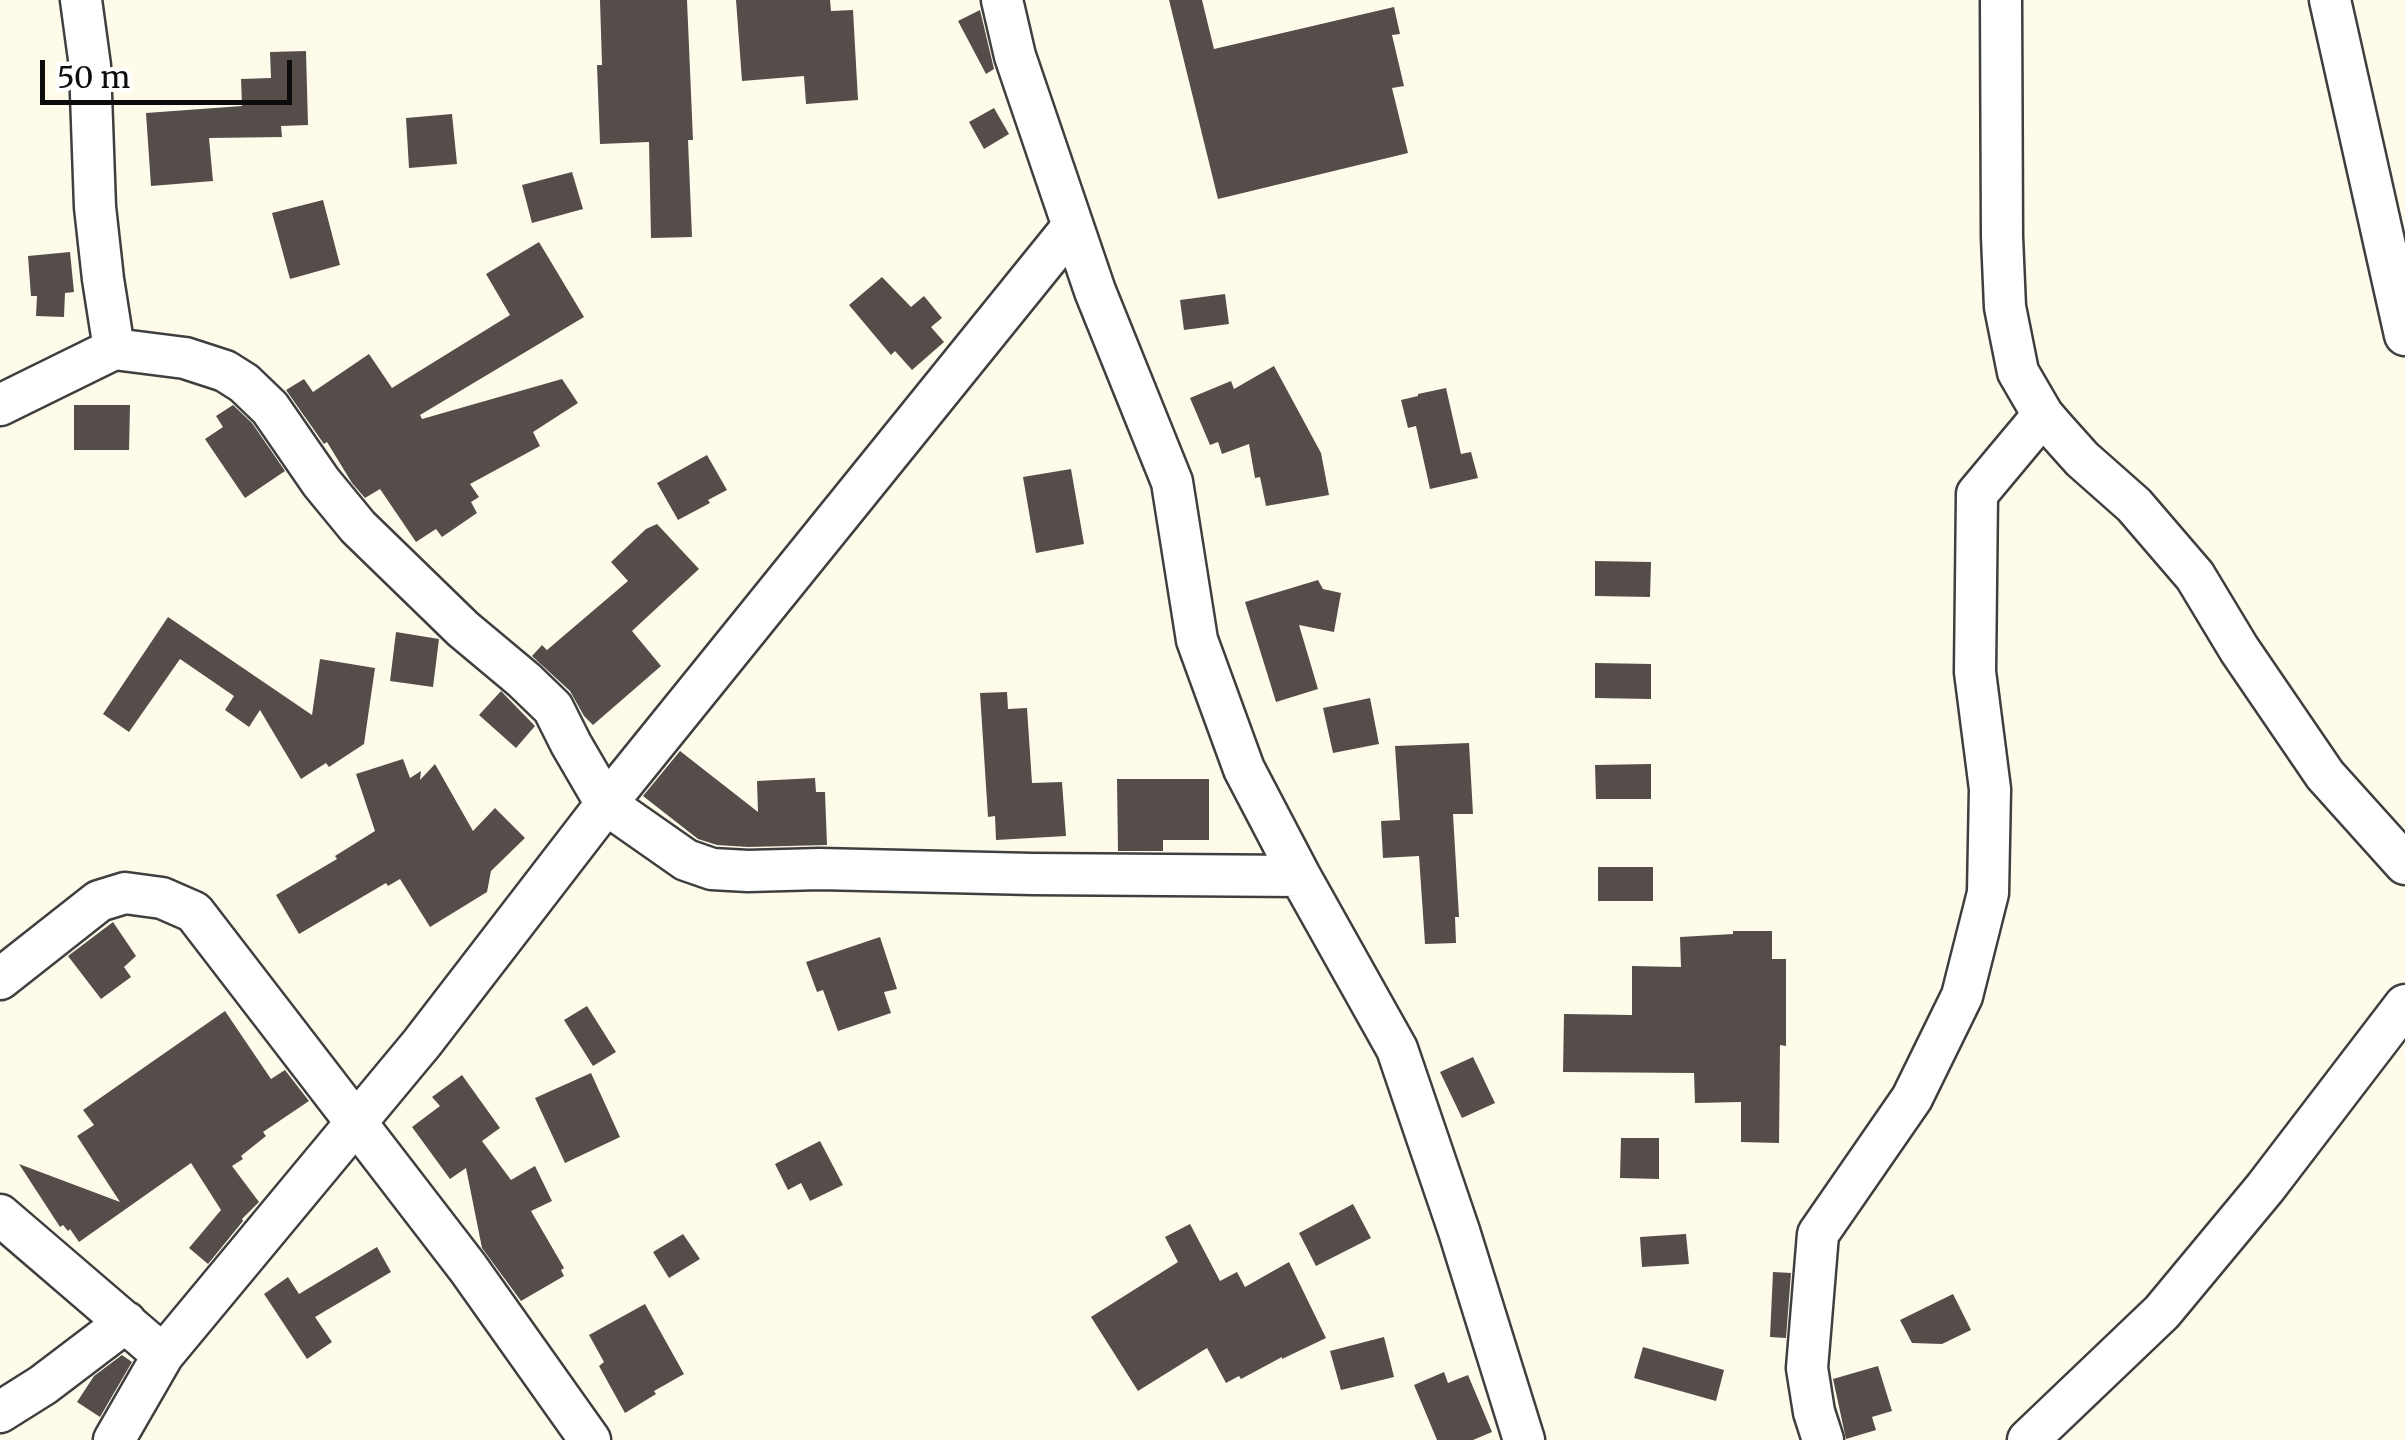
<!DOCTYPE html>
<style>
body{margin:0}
#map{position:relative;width:2405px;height:1440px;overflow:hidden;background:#fffbeb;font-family:Merriweather,serif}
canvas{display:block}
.scale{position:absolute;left:40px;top:60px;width:252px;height:45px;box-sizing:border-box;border:5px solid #0c0c0c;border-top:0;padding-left:12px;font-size:30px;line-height:35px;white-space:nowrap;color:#0c0c0c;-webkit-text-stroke:8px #fff;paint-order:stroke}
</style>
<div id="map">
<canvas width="2405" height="1440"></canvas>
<div class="scale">50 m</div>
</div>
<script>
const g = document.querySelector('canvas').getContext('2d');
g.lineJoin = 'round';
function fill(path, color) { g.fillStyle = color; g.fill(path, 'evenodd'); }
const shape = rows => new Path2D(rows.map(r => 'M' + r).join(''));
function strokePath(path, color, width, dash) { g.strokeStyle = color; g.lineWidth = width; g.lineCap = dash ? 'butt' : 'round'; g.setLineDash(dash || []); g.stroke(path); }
fill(shape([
 [600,0,687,0,693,140,688,140,692,237,651,238,649,142,600,144,597,65,602,65],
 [736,0,830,0,831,11,853,10,858,100,806,104,804,76,742,81],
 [1169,0,1202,0,1214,49,1394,7,1400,34,1392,35,1404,86,1392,88,1408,153,1218,199],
 [980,10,994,69,986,74,958,21],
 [306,51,308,125,281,126,282,137,209,138,213,181,151,186,146,113,242,106,241,79,271,78,270,52],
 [994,108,1009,134,984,149,969,122],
 [452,114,457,164,409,168,406,118],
 [572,172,583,209,532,223,522,185],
 [323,200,340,265,290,279,272,213],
 [539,242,584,317,420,415,422,419,562,379,578,403,533,432,540,446,470,484,479,497,471,502,477,513,442,537,436,529,416,542,380,489,365,498,352,483,327,442,324,444,286,390,304,379,313,392,369,354,392,388,510,315,486,274],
 [70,252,74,292,65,293,64,317,36,316,37,296,31,296,28,256],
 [882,277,911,307,924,296,942,318,931,327,944,342,912,370,895,351,891,355,849,305],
 [1225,294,1229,324,1184,330,1180,300],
 [1274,366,1321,453,1329,495,1266,506,1260,477,1255,478,1249,444,1222,454,1218,442,1210,445,1190,398,1231,381,1234,389],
 [1446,388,1461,454,1471,452,1478,478,1430,489,1416,426,1408,428,1401,400,1418,396,1418,394],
 [74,405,130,405,129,450,74,450],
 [233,405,252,423,285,471,245,498,205,439,223,427,216,416],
 [707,455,727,490,708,500,710,503,678,520,657,483],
 [1071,469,1084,544,1036,553,1023,477],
 [657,524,699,569,632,631,661,666,593,725,584,716,570,691,532,656,542,645,547,650,628,581,611,562,646,529],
 [1595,561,1651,562,1650,597,1595,596],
 [1318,580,1323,589,1341,593,1334,632,1299,625,1318,689,1276,702,1245,602],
 [168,617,312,715,320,659,375,668,364,744,329,767,326,763,301,779,260,710,249,727,225,710,234,696,180,659,129,732,103,714],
 [396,632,439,639,433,687,390,681],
 [1595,663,1651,664,1651,699,1595,698],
 [501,691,535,726,516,748,479,715],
 [1007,692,1008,709,1027,708,1032,783,1062,782,1066,836,996,840,995,816,988,817,980,693],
 [1370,698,1379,744,1333,753,1323,708],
 [1469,743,1473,814,1453,814,1459,917,1455,917,1456,943,1425,944,1419,856,1383,858,1381,821,1400,820,1395,746],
 [680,751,758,812,757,781,815,778,816,792,825,792,827,845,748,847,717,845,698,839,643,796],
 [403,759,410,778,421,771,420,780,435,764,473,831,495,808,525,838,491,871,487,892,430,927,400,879,388,886,386,883,299,934,276,895,337,859,335,856,375,831,356,774],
 [1651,764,1651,799,1596,799,1595,765],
 [1117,779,1209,779,1209,840,1163,840,1163,851,1118,851],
 [1598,867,1653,867,1653,901,1598,901],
 [113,922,136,956,124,967,131,977,101,999,68,956],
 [1733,931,1772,931,1772,959,1786,959,1786,1046,1780,1045,1779,1143,1741,1142,1741,1102,1695,1103,1694,1073,1563,1072,1564,1014,1632,1015,1632,966,1681,967,1680,937,1733,934],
 [880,937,897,989,884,992,891,1013,838,1031,823,990,817,992,806,962],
 [587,1006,616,1052,593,1066,564,1020],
 [225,1011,271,1079,285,1070,309,1101,263,1132,266,1136,241,1156,243,1159,232,1166,259,1202,242,1219,243,1221,208,1264,189,1248,221,1210,191,1163,79,1242,70,1229,68,1231,63,1225,60,1227,19,1164,120,1202,77,1136,94,1125,83,1110],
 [1473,1057,1495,1103,1462,1118,1440,1072],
 [591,1073,620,1137,565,1163,535,1098],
 [462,1075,500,1128,482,1141,511,1180,535,1166,552,1201,531,1211,564,1268,561,1270,564,1276,521,1301,482,1248,466,1168,450,1179,412,1127,440,1106,432,1097],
 [1621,1138,1659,1138,1659,1179,1620,1178],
 [820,1141,843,1185,810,1201,801,1183,788,1190,775,1164],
 [1353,1204,1371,1238,1316,1266,1299,1233],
 [1190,1224,1220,1281,1237,1272,1245,1287,1289,1262,1326,1338,1282,1359,1282,1357,1241,1379,1239,1376,1226,1383,1207,1348,1138,1391,1091,1317,1178,1262,1165,1237],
 [683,1234,700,1259,669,1278,653,1252],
 [1686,1234,1689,1264,1642,1267,1640,1237],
 [377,1247,391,1272,315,1317,332,1342,307,1359,264,1294,288,1277,299,1294],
 [1773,1272,1791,1273,1786,1338,1770,1337],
 [1953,1294,1971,1330,1942,1344,1912,1343,1900,1320],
 [645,1304,684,1374,654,1391,656,1394,625,1413,599,1366,604,1362,589,1335],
 [1384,1337,1394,1377,1341,1390,1330,1351],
 [1643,1347,1724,1370,1716,1401,1634,1378],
 [122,1355,132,1362,100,1417,77,1402,94,1376],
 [1878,1366,1892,1411,1872,1417,1876,1430,1846,1439,1833,1379],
 [1444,1372,1448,1383,1468,1375,1492,1432,1473,1440,1437,1440,1414,1385]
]), '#554d49');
const minor = shape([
 [81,0,90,66,95,207,103,279,114,349],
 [1002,0,1015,56,1095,291,1172,482,1197,640,1244,769,1300,876,1397,1049,1459,1231,1524,1440],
 [2001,0,2002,237,2005,307,2018,372,2043,415,2056,430,2082,459,2134,505,2195,576,2239,649,2325,775,2405,864],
 [2330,0,2405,335],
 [0,405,114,349,185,358,225,371,244,383,270,408,321,482,358,527,463,629,524,680,553,708,571,744,606,804,686,860,712,869,748,871,820,869,1032,874,1300,876],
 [0,979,99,901,125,893,162,898,194,912,468,1268,590,1440],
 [0,1215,163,1355],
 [0,1412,43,1385,126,1322],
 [114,1440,163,1355,422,1043,606,804,1073,226],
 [1823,1440,1814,1412,1807,1368,1818,1234,1912,1098,1962,996,1988,893,1990,789,1975,672,1977,494,2043,415],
 [2028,1440,2162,1312,2265,1188,2405,1005]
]);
strokePath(minor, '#3f3f3f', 45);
strokePath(minor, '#fff', 40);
</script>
